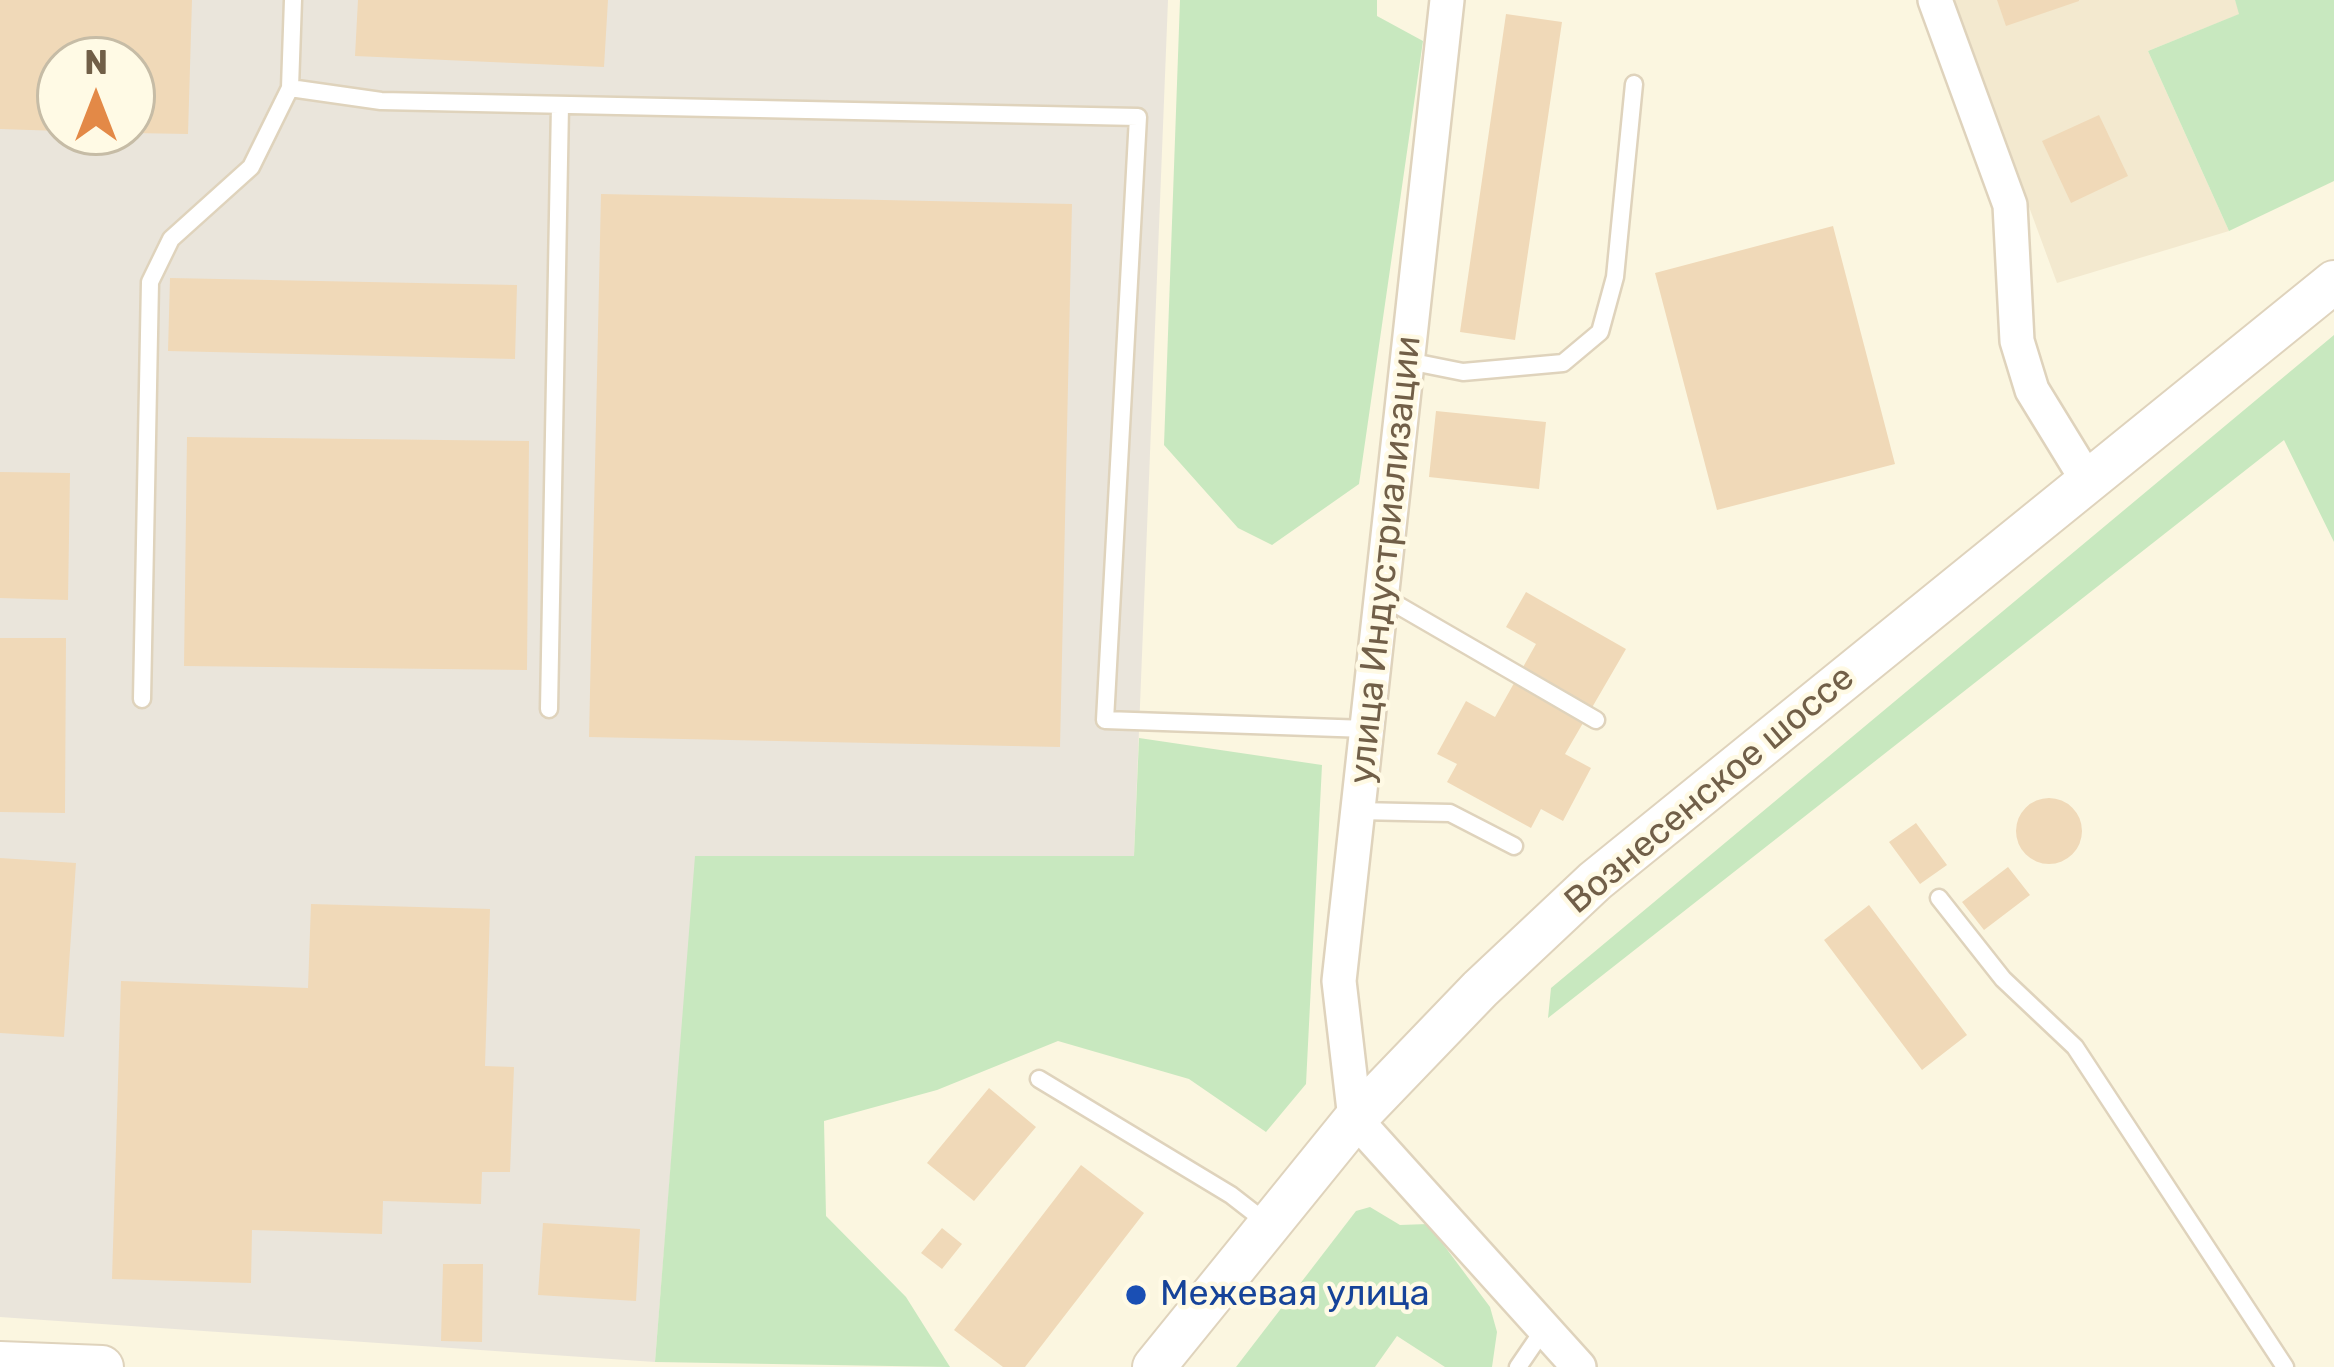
<!DOCTYPE html>
<meta charset="utf-8">
<style>
body{margin:0}
#map{position:relative;width:2334px;height:1367px;overflow:hidden;background:#fbf6e0;font-family:Rubik,sans-serif}
canvas{display:block}
.north{position:absolute;left:36px;top:36px;width:120px;height:120px;box-sizing:border-box;background:#fffae5;border:3px solid #c6bca6;border-radius:50%;rotate:0deg;font-size:33px;font-weight:700;line-height:48px;text-align:center;color:#715f48}
.north::after{content:'';display:block;margin:auto;width:42px;height:54px;background:#e38947;clip-path:polygon(50% 0,100% 100%,50% 72%,0 100%)}
</style>
<div id="map">
<canvas width="2334" height="1367"></canvas>
<div class="north">N</div>
</div>
<script>
const g = document.querySelector('canvas').getContext('2d');
g.lineJoin = 'round';
function fill(path, color) { g.fillStyle = color; g.fill(path, 'evenodd'); }
const shape = rows => new Path2D(rows.map(r => 'M' + r).join(''));
function strokePath(path, color, width, dash) { g.strokeStyle = color; g.lineWidth = width; g.lineCap = dash ? 'butt' : 'round'; g.setLineDash(dash || []); g.stroke(path); }
function drawText(font, color, halo, rows, align = 'center') {
  g.font = font + ' Rubik,sans-serif'; g.lineWidth = 9; g.setLineDash([]); g.textBaseline = 'middle'; g.strokeStyle = halo; g.fillStyle = color; for (const [text, x, y, turn = 0] of rows) {
    g.save(); g.translate(x, y); g.rotate((+turn || 0) * Math.PI / 180); g.textAlign = isNaN(turn) ? turn : align; if (halo) g.strokeText(text, 0, 0); g.fillText(text, 0, 0); g.restore();
  }
}
fill(shape([
 [1953,0,2235,0,2240,14,2148,51,2229,231,2057,283]
]), '#f3e9cf');
fill(shape([
 [0,0,1168,0,1134,856,696,857,655,1362,0,1317],
 [60,60,132,60,132,132,60,132]
]), '#eae5db');
fill(shape([
 [1180,0,1377,0,1377,16,1423,41,1359,484,1272,545,1238,528,1164,445],
 [2235,0,2334,0,2334,181,2229,231,2148,51,2239,14],
 [2334,335,2334,542,2284,440,1548,1018,1551,988],
 [1139,738,1322,765,1306,1084,1266,1132,1189,1079,1058,1041,937,1090,824,1121,826,1216,906,1297,950,1367,655,1362,695,856,1134,856],
 [1370,1207,1400,1225,1428,1224,1490,1307,1497,1332,1492,1367,1445,1367,1397,1336,1375,1367,1236,1367,1356,1211]
]), '#c8e8bf');
fill(shape([
 [0,0,192,0,188,134,132,133,132,60,60,60,60,131,0,129],
 [358,0,608,0,604,67,355,56],
 [1997,0,2079,0,2079,1,2006,26],
 [1506,14,1562,22,1515,340,1460,332],
 [2099,115,2128,176,2071,203,2042,141],
 [601,194,1072,204,1060,747,589,737],
 [1833,226,1895,464,1717,510,1655,273],
 [170,278,517,285,515,359,168,351],
 [1436,411,1546,422,1539,489,1429,477],
 [187,437,529,441,527,670,184,666],
 [0,472,70,473,68,600,0,598],
 [1526,592,1626,649,1565,754,1591,768,1563,821,1541,809,1531,828,1447,782,1457,764,1437,754,1466,701,1495,717,1536,644,1506,627],
 [0,638,66,638,65,813,0,812],
 '2016 831a33 33 0 1 1 66 0a33 33 0 1 1-66 0Z',
 [1916,823,1947,865,1920,884,1889,842],
 [0,858,76,863,64,1037,0,1033],
 [2008,867,2030,895,1984,930,1962,902],
 [311,904,490,909,485,1066,514,1067,510,1172,482,1172,481,1204,383,1201,382,1234,252,1230,251,1283,112,1279,121,981,308,988],
 [1869,905,1967,1035,1922,1070,1824,940],
 [989,1088,1036,1127,974,1201,927,1163],
 [1081,1165,1144,1213,1025,1367,1003,1367,954,1330],
 [543,1223,640,1229,636,1301,538,1295],
 [942,1228,962,1244,942,1269,921,1253],
 [443,1264,483,1264,482,1342,441,1341]
]), '#f0d9b8');
const service = shape([
 [293,0,290,88,381,101,1138,117,1105,720,1367,729],
 [1408,361,1463,372,1563,363,1600,332,1615,277,1634,84],
 [1382,596,1596,720],
 [142,699,150,282,171,239,251,167,290,88],
 [549,709,560,105],
 [1358,811,1450,813,1514,846],
 [1939,898,2003,979,2075,1047,2285,1367],
 [1039,1079,1231,1195,1267,1223],
 [1518,1367,1544,1329]
]);
const minor = shape([
 [1447,0,1339,981,1355,1119,1579,1367],
 [1935,0,2010,205,2017,341,2032,390,2089,483]
]);
const tertiary = shape([
 [0,1363,102,1367],
 [1154,1367,1355,1119,1480,989,1595,881,2334,282]
]);
strokePath(service, '#dfd3bc', 21);
strokePath(minor, '#dfd3bc', 38);
strokePath(tertiary, '#dfd3bc', 46);
strokePath(service, '#fff', 16);
strokePath(minor, '#fff', 33);
strokePath(tertiary, '#fff', 42);
for (const [x, y, r, color] of [
 [1136,1295,12,"#1a4fb4"]
]) { const dot = new Path2D(); dot.arc(x, y, r, 0, 2 * Math.PI); g.fillStyle = color; g.fill(dot); strokePath(dot, '#fffae5', 4.5); }
drawText('36px', '#715f48', '#fffae5', [
 ["улица Индустриализации",1386,560,-84],
 ["Вознесенское шоссе",1710,790,-40]
]);
drawText('36px', '#164399', '#fffae5', [
 ["Межевая улица",1160,1295]
], 'left');
</script>
